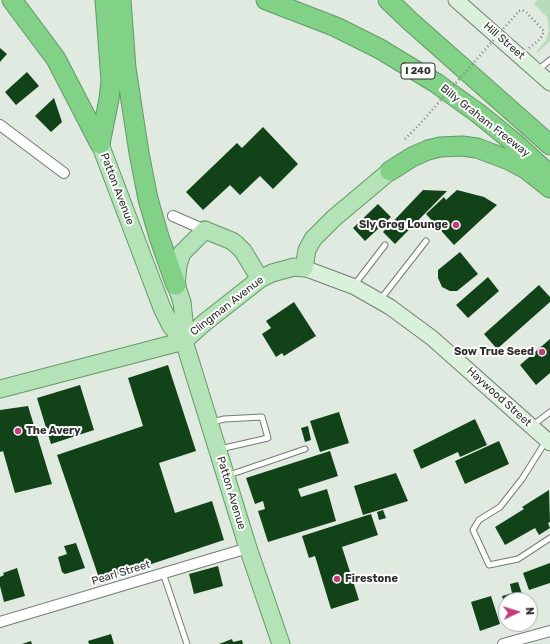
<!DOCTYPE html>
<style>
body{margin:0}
#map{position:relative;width:550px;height:644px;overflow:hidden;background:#e0eae0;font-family:Rubik,sans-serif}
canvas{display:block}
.north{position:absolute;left:498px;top:592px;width:40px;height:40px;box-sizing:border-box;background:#fff;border:1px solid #abacab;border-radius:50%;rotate:86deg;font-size:11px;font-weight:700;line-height:16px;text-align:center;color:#2c302c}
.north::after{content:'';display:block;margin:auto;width:14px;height:18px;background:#c23b7b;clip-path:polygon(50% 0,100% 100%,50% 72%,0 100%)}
</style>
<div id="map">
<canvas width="550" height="644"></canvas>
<div class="north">N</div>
</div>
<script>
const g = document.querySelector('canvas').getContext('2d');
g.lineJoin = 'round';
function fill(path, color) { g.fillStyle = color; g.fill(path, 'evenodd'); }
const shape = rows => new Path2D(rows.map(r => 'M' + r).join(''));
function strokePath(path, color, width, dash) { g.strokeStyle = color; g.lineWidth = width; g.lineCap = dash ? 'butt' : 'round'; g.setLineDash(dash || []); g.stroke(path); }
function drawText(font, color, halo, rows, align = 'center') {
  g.font = font + ' Rubik,sans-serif'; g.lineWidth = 4; g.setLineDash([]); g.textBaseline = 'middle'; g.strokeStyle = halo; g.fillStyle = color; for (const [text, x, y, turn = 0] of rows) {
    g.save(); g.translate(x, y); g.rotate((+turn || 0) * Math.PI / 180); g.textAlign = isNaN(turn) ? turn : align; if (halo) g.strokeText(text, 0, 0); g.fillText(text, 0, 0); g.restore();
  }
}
fill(shape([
 [537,0,550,0,550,41,537,53,537,51,546,40,549,30,547,17,534,4]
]), '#b8dcb9');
fill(shape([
 [0,48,7,54,0,62],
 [27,72,39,86,16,105,5,92],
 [54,98,62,122,51,132,35,116],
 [263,127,298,164,273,189,260,176,240,195,230,185,203,210,186,192,237,143,242,148],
 [423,190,447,191,395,244,383,232],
 [457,190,484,197,497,205,454,245,426,214,444,197,446,200],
 [378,204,391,217,365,241,353,228],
 [460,252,478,274,457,291,450,291,442,287,438,278,438,270],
 [488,277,499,291,468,318,456,305],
 [539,285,550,297,550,302,497,349,484,334],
 [294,302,316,336,284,356,282,353,276,357,262,334,271,328,266,321],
 [550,339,550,373,536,385,520,365],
 [168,365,196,451,159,463,175,513,212,501,224,540,100,581,57,455,143,426,128,378],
 [80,385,94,430,51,444,37,398],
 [28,406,52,484,15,493,3,451,0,452,0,410],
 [339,412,349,443,320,452,310,421],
 [475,419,487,445,460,457,458,452,421,469,413,450],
 [308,426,311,440,305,442,301,428],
 [499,441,509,464,465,484,455,461],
 [330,451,338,476,298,489,301,497,327,489,336,521,268,542,258,511,265,509,263,501,255,504,246,478],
 [396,473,408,501,363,515,354,486],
 [549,490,550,522,548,523,550,528,539,535,535,528,505,545,495,527,524,509,522,507],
 [383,510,386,518,379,520,377,512],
 [371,514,378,535,342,547,359,600,331,609,315,556,309,558,302,536],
 [76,543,85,568,65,574,62,572,58,557,67,554,64,546],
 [550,563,550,583,529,590,523,573],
 [218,566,223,586,194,594,189,574],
 [17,568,25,596,4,602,0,586,0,577,4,575,3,573],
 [518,582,524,600,506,600,506,610,502,596,512,593,510,584],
 [491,596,500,624,480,631,471,602],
 [111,634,114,644,89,644,88,641],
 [232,639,233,642,242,640,243,644,219,644],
 [31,641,32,644,22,644]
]), '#124218');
const lane = shape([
 [538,70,550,60],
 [355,284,385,245],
 [380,300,426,241],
 [212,422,224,419,262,417,268,438,220,449],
 [534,427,537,422,550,412],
 [546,441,522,479,500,507,479,520,473,530,489,565,518,559,550,538],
 [229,475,305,449],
 [163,573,187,644]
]);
const street = shape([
 [0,125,64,173],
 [173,216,205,230],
 [0,622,248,548],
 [503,644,550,631]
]);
const secondary = shape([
 [456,0,550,83],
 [304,268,355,287,390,307,432,338,550,443]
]);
const primary = shape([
 [100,144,162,308,171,326,184,341],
 [260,279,243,251,237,245,232,241,205,230,182,253,178,265,176,285,182,302,184,321,184,341,248,548,281,644],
 [0,389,184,341,204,323,260,279,272,273,294,267,304,268,307,250,313,239,334,218,390,171]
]);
const highway = shape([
 [12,0,56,59,100,144],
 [121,0,126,68,139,153,148,199,159,237,176,285],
 [266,0,336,27,380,49,436,83,479,114,516,144,550,175],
 [388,0,410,21,550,145],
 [100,144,109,99,111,81,105,0],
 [390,171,412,157,428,150,440,147,462,146,477,148,509,160,526,169,550,188]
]);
strokePath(lane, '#747c74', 7);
strokePath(street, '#747c74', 12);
strokePath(secondary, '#747c74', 17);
strokePath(primary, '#639966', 19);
strokePath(highway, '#639966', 21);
strokePath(shape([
 [519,11,522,10,526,12,544,31,542,36,538,41,529,48],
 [405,139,419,125]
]), '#7e857e', 2.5, [1, 3]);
strokePath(lane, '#fff', 5);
strokePath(street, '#fff', 10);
strokePath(secondary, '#d9f1db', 15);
strokePath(primary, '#b3e3b6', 17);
strokePath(highway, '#81d186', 19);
strokePath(shape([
 [419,125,519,11]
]), '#7e857e', 2.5, [1, 3]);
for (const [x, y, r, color] of [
 [456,225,4,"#c23b7b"],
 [542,352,4,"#c23b7b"],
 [18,431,4,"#c23b7b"],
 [337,579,4,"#c23b7b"]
]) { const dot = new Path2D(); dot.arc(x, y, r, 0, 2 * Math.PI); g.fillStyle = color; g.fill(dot); strokePath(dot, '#fff', 1.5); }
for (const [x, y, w] of [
 [418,71,34]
]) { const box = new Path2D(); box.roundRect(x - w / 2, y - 8, w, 16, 3); g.fillStyle = '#fff'; g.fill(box); strokePath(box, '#2c302c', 1); }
drawText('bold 10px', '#2c302c', null, [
 ["I 240",418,71]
]);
drawText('11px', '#2c302c', '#fff', [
 ["Hill Street",504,41,41],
 ["Billy Graham Freeway",485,121,38],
 ["Patton Avenue",117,189,69],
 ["Clingman Avenue",227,306,-38],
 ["Haywood Street",499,397,42],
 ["Patton Avenue",231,493,73],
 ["Pearl Street",121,573,-17]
]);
drawText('bold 11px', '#2c302c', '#fff', [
 ["Sly Grog Lounge",448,225],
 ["Sow True Seed",534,352],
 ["The Avery",26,431,"left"],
 ["Firestone",345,579,"left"]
], 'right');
</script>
